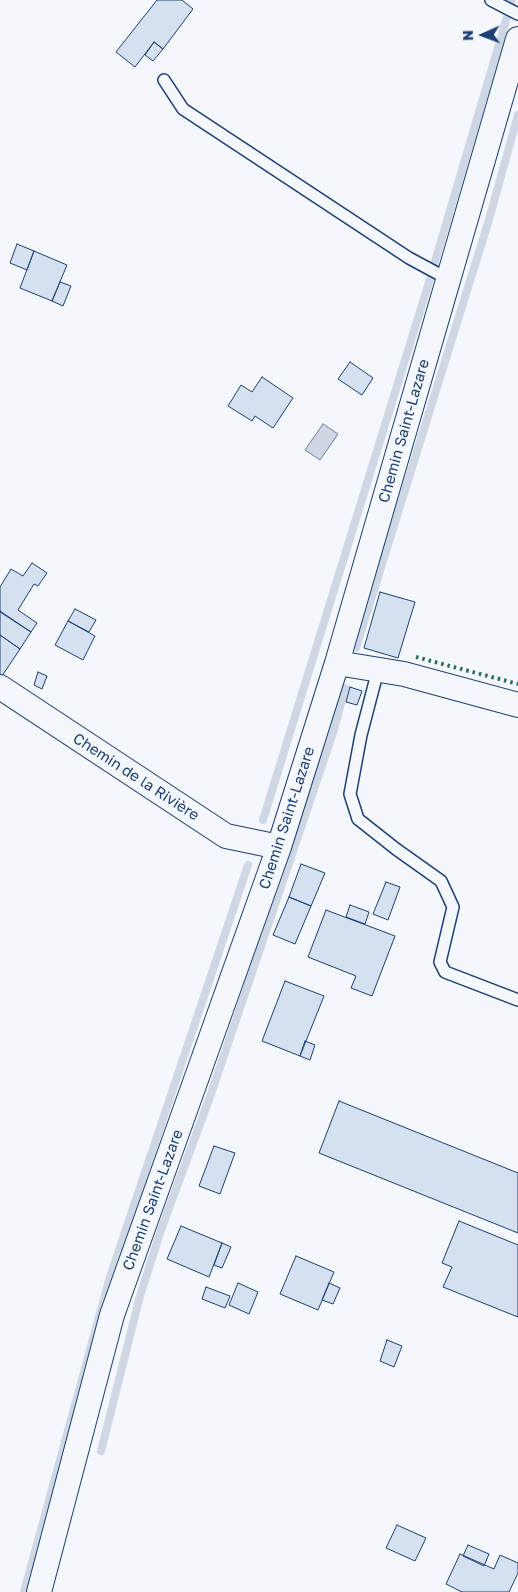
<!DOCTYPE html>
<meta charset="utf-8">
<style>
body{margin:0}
#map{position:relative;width:518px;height:1592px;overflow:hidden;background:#f4f7fb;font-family:"Golos Text",sans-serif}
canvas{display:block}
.north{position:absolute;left:458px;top:10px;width:50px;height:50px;-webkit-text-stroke:4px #f4f7fb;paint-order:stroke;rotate:268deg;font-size:14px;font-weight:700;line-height:20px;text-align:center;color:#1d3f73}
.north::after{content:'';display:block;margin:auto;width:18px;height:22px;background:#1d3f73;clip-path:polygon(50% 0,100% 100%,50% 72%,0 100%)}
</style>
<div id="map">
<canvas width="518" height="1592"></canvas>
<div class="north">N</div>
</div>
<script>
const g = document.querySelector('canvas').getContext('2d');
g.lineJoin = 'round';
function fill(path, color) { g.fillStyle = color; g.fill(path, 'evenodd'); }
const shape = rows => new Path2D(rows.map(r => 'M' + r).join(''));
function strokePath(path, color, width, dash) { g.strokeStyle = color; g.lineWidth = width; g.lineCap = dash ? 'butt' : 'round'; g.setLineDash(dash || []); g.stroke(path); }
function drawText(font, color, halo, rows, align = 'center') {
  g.font = font + ' "Golos Text",sans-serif'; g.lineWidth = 4; g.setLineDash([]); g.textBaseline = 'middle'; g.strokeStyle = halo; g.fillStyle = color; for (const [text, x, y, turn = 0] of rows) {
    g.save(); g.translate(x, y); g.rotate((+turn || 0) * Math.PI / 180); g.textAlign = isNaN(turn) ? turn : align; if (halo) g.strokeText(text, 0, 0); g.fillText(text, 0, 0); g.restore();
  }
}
const water = shape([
 [323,424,338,434,320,460,305,450,323,424]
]);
fill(water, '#cfd7e4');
strokePath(water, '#687fa3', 1);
strokePath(shape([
 [356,648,488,223,518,115],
 [263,820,426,292,512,0],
 [101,1451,140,1296,161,1230,211,1094,334,730,345,688],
 [24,1592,109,1280,248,865]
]), '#cfd7e4', 8);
const building = shape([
 [157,0,182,0,193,9,163,49,154,42,135,67,116,52,157,0],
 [154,42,163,49,153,61,145,55,154,42],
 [17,244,34,251,27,270,10,263,17,244],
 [34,251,67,265,52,301,20,288,34,251],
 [60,282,71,286,63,306,52,301,60,282],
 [350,362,373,378,362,395,338,379,350,362],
 [262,377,293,398,273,428,255,416,252,421,228,406,241,385,252,392,262,377],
 [32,563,47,573,38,586,34,584,18,610,37,623,31,632,0,612,0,587,11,569,23,576,32,563],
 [380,592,415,602,398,658,364,648,380,592],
 [75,609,96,620,89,632,68,621,75,609],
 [0,611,31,632,20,649,0,635,0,611],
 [68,621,95,636,83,660,55,645,68,621],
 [0,635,20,649,0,679,0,635],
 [38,672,47,676,42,689,34,685,38,672],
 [350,687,362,691,357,705,346,702,350,687],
 [301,864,325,873,311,906,289,897,301,864],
 [386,882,400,887,388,920,373,914,386,882],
 [289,897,311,906,295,944,273,935,289,897],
 [350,905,369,912,365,924,346,917,350,905],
 [326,910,395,936,372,996,351,988,356,976,308,957,326,910],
 [285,981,324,996,300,1056,262,1041,285,981],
 [305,1041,315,1045,310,1060,300,1056,305,1041],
 [339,1101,518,1173,518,1233,319,1153,339,1101],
 [214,1146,235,1153,220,1194,199,1186,214,1146],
 [459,1221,518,1245,518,1317,443,1287,452,1267,442,1263,459,1221],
 [181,1226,222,1243,209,1277,167,1259,181,1226],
 [222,1243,231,1247,222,1268,214,1265,222,1243],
 [296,1256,334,1272,318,1310,280,1294,296,1256],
 [238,1283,258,1292,249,1314,229,1305,238,1283],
 [329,1283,340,1288,333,1304,322,1300,329,1283],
 [206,1287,230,1296,225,1308,202,1299,206,1287],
 [387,1340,402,1346,394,1367,380,1361,387,1340],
 [397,1525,426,1538,415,1561,386,1548,397,1525],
 [468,1545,489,1554,484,1566,463,1556,468,1545],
 [460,1554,494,1569,500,1555,518,1563,518,1573,509,1592,462,1592,446,1584,460,1554]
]);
fill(building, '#d5e0f0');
strokePath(building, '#1d3f73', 1);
const service = shape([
 [491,0,518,14],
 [164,80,183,109,409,258,448,279],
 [378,670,361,735,350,794,358,819,396,849,441,881,453,907,440,962,445,972,518,1000]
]);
const minor = shape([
 [337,663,404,674,518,705],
 [0,687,226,836,279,847],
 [39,1592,112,1315,279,847,337,663,518,39]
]);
strokePath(service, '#1d3f73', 14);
strokePath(minor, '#1d3f73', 26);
strokePath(service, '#f4f7fb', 11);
strokePath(minor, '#f4f7fb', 24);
strokePath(shape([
 [416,657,518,684]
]), '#2c6c60', 4, [2.5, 4]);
drawText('15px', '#1d3f73', '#f4f7fb', [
 ["Chemin Saint-Lazare",404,431,-74],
 ["Chemin de la Rivière",136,777,33],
 ["Chemin Saint-Lazare",287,818,-72],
 ["Chemin Saint-Lazare",153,1200,-70]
]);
</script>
